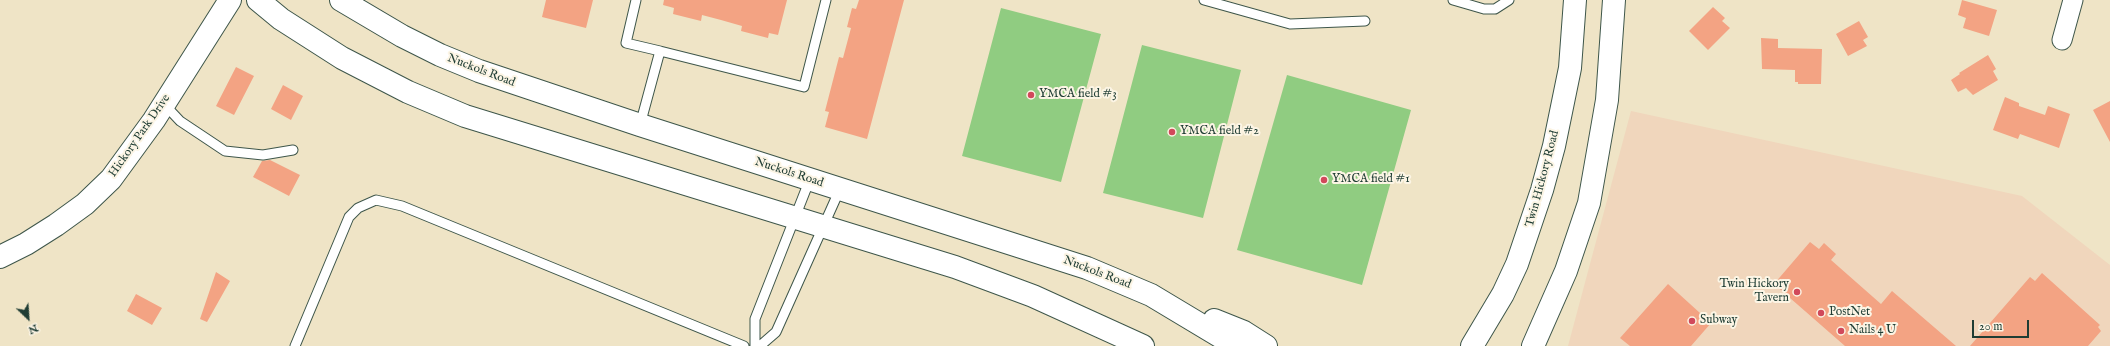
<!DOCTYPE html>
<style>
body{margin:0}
#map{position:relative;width:2110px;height:346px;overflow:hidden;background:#efe4c6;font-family:"IM FELL English",serif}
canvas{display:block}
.north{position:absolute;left:8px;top:298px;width:40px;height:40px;-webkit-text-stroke:3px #fcf5e5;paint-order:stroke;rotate:155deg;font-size:11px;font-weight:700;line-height:16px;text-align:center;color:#1f3d34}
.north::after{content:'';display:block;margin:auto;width:14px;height:18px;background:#1f3d34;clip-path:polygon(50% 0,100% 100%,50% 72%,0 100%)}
.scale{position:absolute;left:1972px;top:320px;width:57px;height:18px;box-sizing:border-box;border:2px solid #1f3d34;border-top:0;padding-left:5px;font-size:12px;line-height:14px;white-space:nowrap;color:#1f3d34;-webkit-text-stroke:3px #fcf5e5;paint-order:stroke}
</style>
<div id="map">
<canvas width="2110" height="346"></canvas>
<div class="north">N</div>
<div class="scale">20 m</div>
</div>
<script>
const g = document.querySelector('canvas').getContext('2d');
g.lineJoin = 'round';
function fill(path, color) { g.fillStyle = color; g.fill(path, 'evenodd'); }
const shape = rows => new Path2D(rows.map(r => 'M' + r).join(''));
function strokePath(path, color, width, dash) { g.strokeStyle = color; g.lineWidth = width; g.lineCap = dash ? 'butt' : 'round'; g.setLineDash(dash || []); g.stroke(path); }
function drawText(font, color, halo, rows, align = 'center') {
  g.font = font + ' "IM FELL English",serif'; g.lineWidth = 4; g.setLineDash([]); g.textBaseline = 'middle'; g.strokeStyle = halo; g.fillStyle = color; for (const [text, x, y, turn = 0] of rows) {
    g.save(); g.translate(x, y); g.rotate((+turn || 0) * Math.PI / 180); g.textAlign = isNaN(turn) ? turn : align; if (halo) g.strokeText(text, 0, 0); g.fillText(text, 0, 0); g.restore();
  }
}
fill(shape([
 [1631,111,2022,196,2110,265,2110,346,1568,346]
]), '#f0d6bc');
fill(shape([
 [1001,8,1101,34,1061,182,962,156],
 [1142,45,1241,70,1203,218,1103,193],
 [1287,75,1411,110,1362,285,1237,250]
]), '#90cc81');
fill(shape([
 [546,0,593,0,586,28,542,17],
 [664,0,787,0,778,35,769,33,768,38,741,31,742,26,721,20,702,15,701,21,673,14,674,8,663,5],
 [859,0,904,0,867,139,825,127,829,112,825,111,839,57,843,58,851,28,847,27,852,8,856,9],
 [1962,0,1997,10,1989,36,1963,28,1966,18,1958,15],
 [1713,7,1725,18,1722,21,1730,28,1708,50,1689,31],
 [1859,21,1868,37,1863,40,1867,46,1848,56,1836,34],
 [1761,38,1778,39,1778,48,1822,49,1821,84,1798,84,1798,82,1795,82,1795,70,1762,69],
 [1988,55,1996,69,1993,71,1998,80,1973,95,1966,88,1958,92,1951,80,1960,74,1959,73],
 [236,67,254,76,234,115,216,106],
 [283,85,303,96,291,120,271,109],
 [2005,97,2019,103,2019,106,2045,115,2048,106,2070,114,2059,148,2020,134,2018,139,1993,130],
 [2110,101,2110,142,2093,110],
 [270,160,300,175,289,196,253,177,262,161],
 [1810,242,1819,249,1824,243,1836,254,1831,260,1881,304,1892,291,1956,346,1845,346,1774,284],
 [216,272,230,281,207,322,200,319],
 [2042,273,2100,325,2098,327,2101,331,2088,346,1970,346,2030,277,2035,281],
 [1668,284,1711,323,1691,346,1630,346,1620,338],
 [136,294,162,308,152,325,127,311]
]), '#f3a383');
const service = shape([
 [636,0,626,43,660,51],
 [1204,0,1290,24,1365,21],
 [1453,0,1484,9,1495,9,1509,0],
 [164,104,180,121,225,151,263,155,293,150],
 [640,125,660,51,804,87,826,0],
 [295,346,349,217,358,208,376,200,402,206,744,346],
 [755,346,755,319,810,179],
 [760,346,776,332,840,189]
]);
const minor = shape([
 [2062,40,2073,0]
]);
const tertiary = shape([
 [0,257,26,244,56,225,85,204,111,179,154,120,230,0]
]);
const secondary = shape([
 [258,0,281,19,342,58,408,92,465,116,955,267,1033,296,1143,346],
 [341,0,402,36,440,55,479,71,640,125,1087,268,1151,295,1236,346],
 [1214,320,1244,332,1266,346],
 [1472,346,1503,294,1517,264,1542,190,1554,146,1570,68,1575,0],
 [1533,346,1566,271,1589,203,1607,100,1614,0]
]);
strokePath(service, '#3e564a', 11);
strokePath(minor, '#3e564a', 21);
strokePath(tertiary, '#3e564a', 24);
strokePath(secondary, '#3e564a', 24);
strokePath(service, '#fff', 9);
strokePath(minor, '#fff', 19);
strokePath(tertiary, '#fff', 22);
strokePath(secondary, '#fff', 22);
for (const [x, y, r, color] of [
 [1031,95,4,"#d1495b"],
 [1172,132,4,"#d1495b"],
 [1324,180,4,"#d1495b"],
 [1797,292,4,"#d1495b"],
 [1821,313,4,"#d1495b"],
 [1692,321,4,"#d1495b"],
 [1841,331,4,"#d1495b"]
]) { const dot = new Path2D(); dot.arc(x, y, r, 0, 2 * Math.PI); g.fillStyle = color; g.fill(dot); strokePath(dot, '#fcf5e5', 1.5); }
drawText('12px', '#1f3d34', '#fcf5e5', [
 ["Nuckols Road",481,71,21],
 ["Hickory Park Drive",140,136,-55],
 ["Nuckols Road",789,173,18],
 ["Twin Hickory Road",1543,179,-75],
 ["Nuckols Road",1097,273,21]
]);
drawText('12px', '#1f3d34', '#fcf5e5', [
 ["YMCA field #3",1039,95],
 ["YMCA field #2",1180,132],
 ["YMCA field #1",1332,180],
 ["Twin Hickory",1789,285,"right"],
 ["Tavern",1789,299,"right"],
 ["PostNet",1829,313],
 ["Subway",1700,321],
 ["Nails 4 U",1849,331]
], 'left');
</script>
